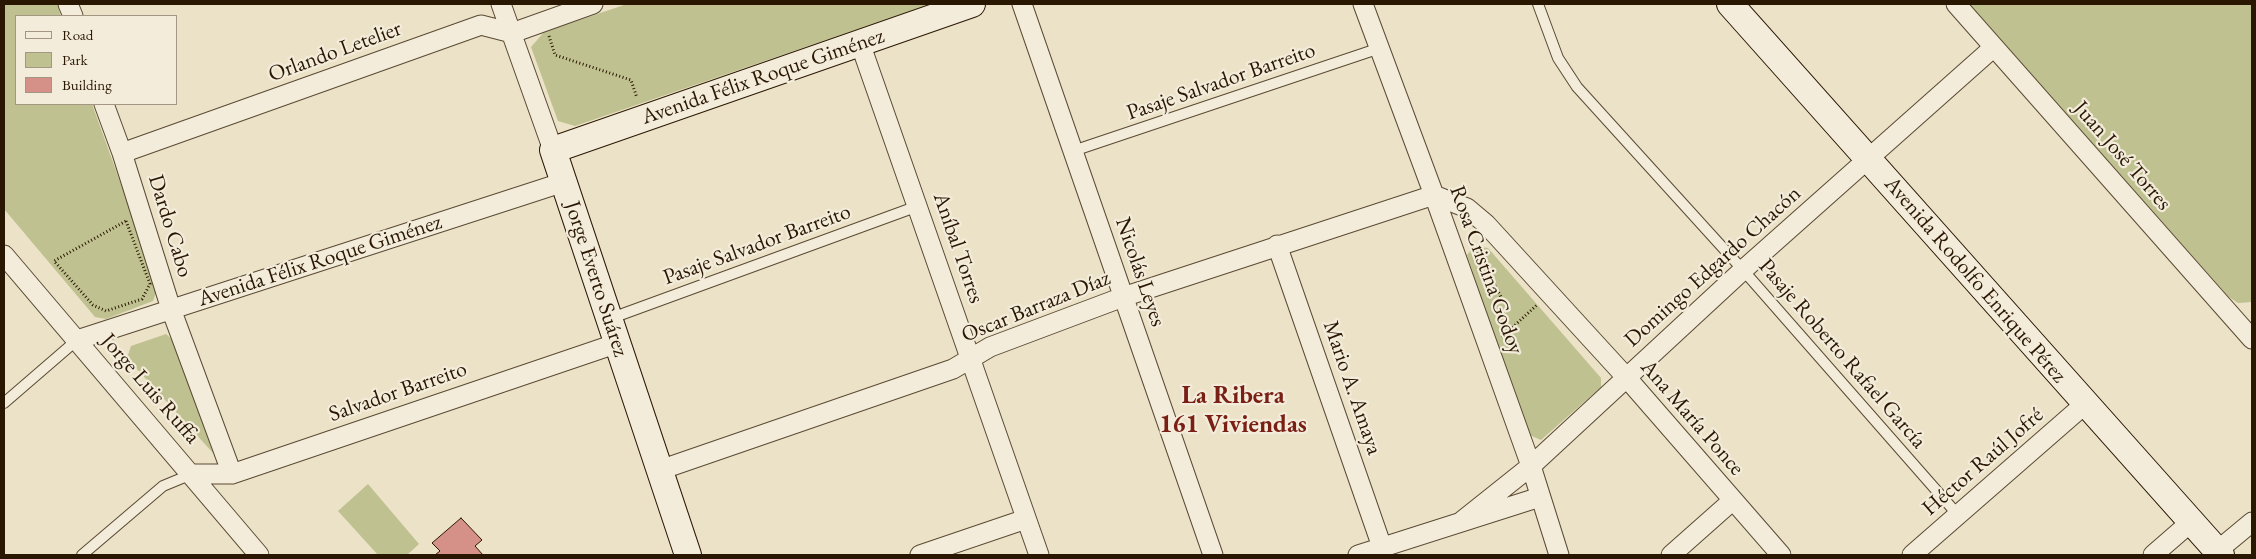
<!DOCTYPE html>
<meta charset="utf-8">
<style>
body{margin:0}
#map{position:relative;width:2256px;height:559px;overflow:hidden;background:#ece2c7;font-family:"EB Garamond",serif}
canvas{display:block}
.frame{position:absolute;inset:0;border:5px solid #2a1702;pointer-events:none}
.legend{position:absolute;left:15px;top:15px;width:162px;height:90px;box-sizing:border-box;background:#f3ecdb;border:1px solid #a39784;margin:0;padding:6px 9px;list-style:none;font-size:15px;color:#2a1702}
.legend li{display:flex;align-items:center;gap:10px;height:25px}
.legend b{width:25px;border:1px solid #a39784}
</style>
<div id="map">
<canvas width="2256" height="559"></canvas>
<div class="frame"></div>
<ul class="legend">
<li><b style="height:6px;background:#f3ecdb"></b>Road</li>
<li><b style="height:14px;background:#bfc190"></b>Park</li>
<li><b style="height:14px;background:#d59088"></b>Building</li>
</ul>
</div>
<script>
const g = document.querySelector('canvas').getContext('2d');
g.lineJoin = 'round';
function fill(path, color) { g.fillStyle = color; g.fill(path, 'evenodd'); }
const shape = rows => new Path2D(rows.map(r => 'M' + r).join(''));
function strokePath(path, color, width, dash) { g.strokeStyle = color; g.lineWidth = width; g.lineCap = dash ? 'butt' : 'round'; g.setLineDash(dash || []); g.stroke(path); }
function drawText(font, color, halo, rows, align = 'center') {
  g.font = font + ' "EB Garamond",serif'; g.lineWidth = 4.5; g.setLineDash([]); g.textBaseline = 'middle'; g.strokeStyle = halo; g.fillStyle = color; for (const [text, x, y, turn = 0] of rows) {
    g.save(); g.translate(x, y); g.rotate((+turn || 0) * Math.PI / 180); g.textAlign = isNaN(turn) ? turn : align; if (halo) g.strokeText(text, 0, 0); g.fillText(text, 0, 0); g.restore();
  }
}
fill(shape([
 [4,4,57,4,61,16,16,16,16,104,92,104,158,287,153,301,106,319,95,317,4,209],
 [627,4,931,4,575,126,558,121,531,47,544,32],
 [1969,4,2252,4,2252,302,2238,303,2229,297],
 [1474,246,1488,248,1601,378,1601,387,1541,440,1527,434,1467,255],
 [166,334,176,343,213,453,127,358,131,346],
 [368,484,419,544,407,555,378,555,338,511]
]), '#bfc190');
const building = shape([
 [461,518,482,540,475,546,483,555,435,555,440,551,432,543,461,518]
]);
fill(building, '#d59088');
strokePath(building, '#2a1702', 1);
const lane = shape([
 [1538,4,1558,58,1577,87,1743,270,1958,515],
 [1073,151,1380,48],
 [609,319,918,206],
 [4,403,77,340],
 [82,555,163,486,192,474]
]);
const street = shape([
 [68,4,73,16],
 [501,4,553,150],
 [1022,4,1213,555],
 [1363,4,1434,195,1531,466,1559,555],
 [1956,4,2252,339],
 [860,43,1039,555],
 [104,104,122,153,171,309,232,474],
 [122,153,481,25,512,33,593,4],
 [1277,245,1382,547],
 [4,255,259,555],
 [77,340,564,182],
 [660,470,953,369,990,347,1123,297,1434,195,1467,208,1486,224,1626,377,1781,555],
 [192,474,232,474,618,343],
 [1462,521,1531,466,1743,270,1994,47],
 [2217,551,2252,522],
 [920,555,1026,519],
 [1358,555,1540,497],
 [1671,555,1732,501],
 [1912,555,2085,404],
 [2153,555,2191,522]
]);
const secondary = shape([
 [1730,4,2221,555],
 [688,555,553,150,972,4]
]);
strokePath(lane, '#5a4a33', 12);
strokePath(street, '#5a4a33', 21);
strokePath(secondary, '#2a1702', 28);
strokePath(shape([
 [549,36,555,55,631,80,637,98],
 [126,221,150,284,142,299,106,311,93,305,54,261,126,221],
 [1474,246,1501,297],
 [1502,337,1538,304]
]), '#2a1702', 3, [1, 2.5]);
strokePath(lane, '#f3ecdb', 10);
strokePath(street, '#f3ecdb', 19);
strokePath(secondary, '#f3ecdb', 26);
drawText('22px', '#2a1702', '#f3ecdb', [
 ["Orlando Letelier",335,52,-20],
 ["Avenida Félix Roque Giménez",763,77,-19],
 ["Pasaje Salvador Barreito",1221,82,-19],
 ["Juan José Torres",2122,156,49],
 ["Dardo Cabo",170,226,73],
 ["Pasaje Salvador Barreito",757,245,-20],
 ["Aníbal Torres",958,248,71],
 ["Avenida Félix Roque Giménez",320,261,-18],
 ["Domingo Edgardo Chacón",1713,267,-42],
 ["Rosa Cristina Godoy",1486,270,70],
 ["Nicolás Leyes",1140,272,71],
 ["Jorge Everto Suárez",596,279,72],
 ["Avenida Rodolfo Enrique Pérez",1975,280,49],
 ["Oscar Barraza Díaz",1036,307,-22],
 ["Pasaje Roberto Rafael García",1842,354,49],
 ["Mario A. Amaya",1352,388,71],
 ["Jorge Luis Ruffa",150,389,49],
 ["Salvador Barreito",398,392,-19],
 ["Ana María Ponce",1692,418,49],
 ["Héctor Raúl Jofré",1983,462,-41]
]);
drawText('bold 25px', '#7a1f14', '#f3ecdb', [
 ["La Ribera",1233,396],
 ["161 Viviendas",1233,425]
]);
</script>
